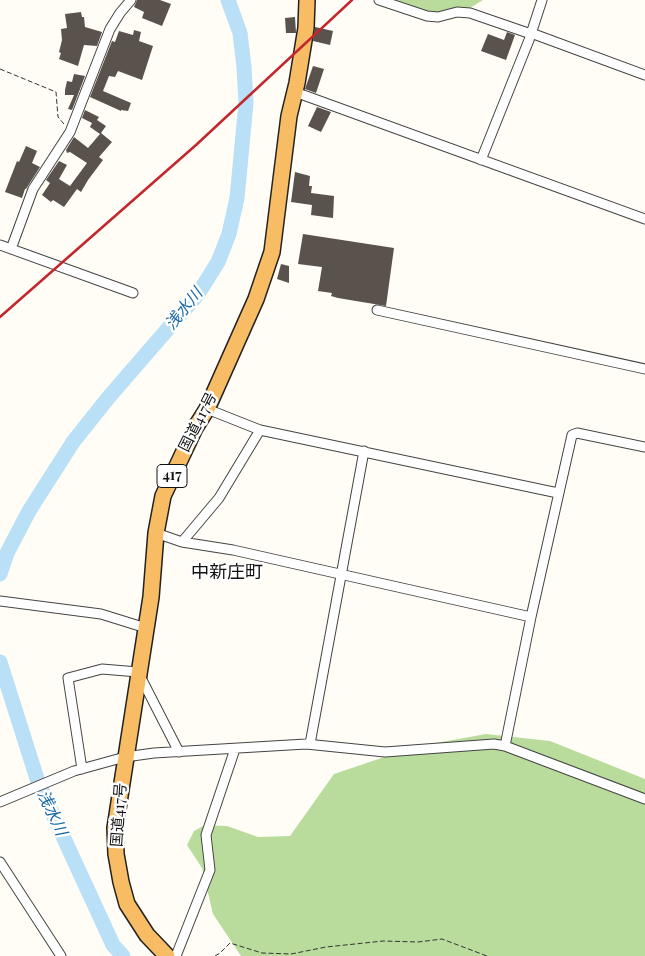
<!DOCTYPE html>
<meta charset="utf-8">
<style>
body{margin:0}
canvas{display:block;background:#fffdf5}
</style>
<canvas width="645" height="956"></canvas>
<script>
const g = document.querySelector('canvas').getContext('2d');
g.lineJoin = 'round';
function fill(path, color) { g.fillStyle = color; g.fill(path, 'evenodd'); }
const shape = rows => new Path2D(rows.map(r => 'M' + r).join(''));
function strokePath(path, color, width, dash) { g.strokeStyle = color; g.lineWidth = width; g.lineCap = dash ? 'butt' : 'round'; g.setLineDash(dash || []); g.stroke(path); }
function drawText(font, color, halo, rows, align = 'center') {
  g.font = font + ' "Playfair Display","Noto Sans JP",serif'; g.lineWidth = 5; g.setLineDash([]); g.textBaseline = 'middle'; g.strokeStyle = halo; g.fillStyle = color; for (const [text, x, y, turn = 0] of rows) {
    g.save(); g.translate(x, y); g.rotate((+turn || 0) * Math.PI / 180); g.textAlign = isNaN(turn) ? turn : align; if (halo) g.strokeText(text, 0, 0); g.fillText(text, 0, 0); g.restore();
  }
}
fill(shape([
 [397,0,483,0,462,13,430,15,404,6],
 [486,734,550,741,645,779,645,956,241,956,213,914,202,868,187,845,194,831,205,825,227,826,258,837,290,836,334,774,414,747]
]), '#b9dc9c');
strokePath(shape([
 [0,574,7,553,29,511,73,442,108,398,198,294,218,262,229,234,237,198,246,103,244,67,240,33,228,0],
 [0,662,38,782,113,945,123,956]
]), '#b9e0f7', 15);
fill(shape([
 [137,0,160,0,171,4,162,26,142,18,144,12,134,7],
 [81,12,82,17,84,17,85,27,102,32,97,46,84,45,78,66,59,59,61,53,59,52,62,40,61,29,67,28,65,14],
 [295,17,296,33,286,33,285,18],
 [315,27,333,31,330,45,313,41],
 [134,30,141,32,139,41,153,46,142,80,118,71,115,77,109,76,103,91,131,103,128,111,121,110,121,111,90,97,112,41,115,42,119,31,133,35],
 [507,32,515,35,506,60,481,51,488,34,504,40],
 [313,66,324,69,316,93,305,89],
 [74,74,85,76,72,110,68,109,74,95,65,95,65,90,67,81,72,82],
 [317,107,331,112,321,132,308,126],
 [85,110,99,117,97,120,106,126,101,133,112,142,99,157,103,160,88,180,81,192,77,189,64,207,53,200,51,202,42,195,50,183,46,180,59,161,67,165,59,179,70,186,87,163,70,152,67,153,66,150,74,137,88,148,100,134,90,127,92,123,82,118],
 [26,146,37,151,32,163,40,167,26,189,25,189,22,198,5,192,17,161,19,162],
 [295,172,310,176,309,186,312,186,311,193,334,196,333,218,311,215,312,205,291,202],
 [303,234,394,248,386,306,338,298,331,296,332,293,318,291,322,267,298,264],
 [281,264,289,266,289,283,277,279]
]), '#5a524d');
const minor = shape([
 [379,0,427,16,438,17,457,12,470,13,531,34],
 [531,33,645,75],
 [295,92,645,219],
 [481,160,529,40,542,0],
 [0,245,133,293],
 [11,249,33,189,70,132,110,29,120,13,131,0],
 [377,310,645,369],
 [207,409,260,430,558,493],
 [156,533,182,542,233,550,531,617],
 [182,542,219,498,260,430],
 [0,601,101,614,146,628],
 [310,744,364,451],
 [505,746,531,617,572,435,577,433,645,447],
 [82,769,68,678,102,669,138,672,179,752],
 [0,802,74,771,125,757,154,753,306,744,385,752,494,744,505,746,645,799],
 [0,862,61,956],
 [176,956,210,870,206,835,235,749]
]);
const trunk = shape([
 [167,956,147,935,127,904,121,882,116,854,115,828,151,597,156,533,163,496,195,428,207,409,256,299,272,252,289,116,297,83,306,28,307,0]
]);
strokePath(minor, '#444', 11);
strokePath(trunk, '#222', 18);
strokePath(shape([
 [0,69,56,92,58,117,64,124],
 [215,956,220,953,230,943,262,953,291,954,326,947,355,944,383,941,418,942,442,939,487,956]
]), '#333', 1, [5, 2.5]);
strokePath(minor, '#fff', 9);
strokePath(trunk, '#f7bc64', 15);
strokePath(shape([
 [0,317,196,145,352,0]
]), '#c4262e', 2.5);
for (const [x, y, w] of [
 [172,476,30]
]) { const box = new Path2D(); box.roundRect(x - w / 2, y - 11.5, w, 23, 4); g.fillStyle = '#fff'; g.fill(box); strokePath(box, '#111', 1); }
drawText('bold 14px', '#111', null, [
 ["417",172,476]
]);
drawText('15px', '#111', '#fff', [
 ["国道417号",198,422,-63],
 ["国道417号",119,815,-86]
]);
drawText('italic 16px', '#1768a6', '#fff', [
 ["浅水川",184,309,-51],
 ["浅水川",52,813,65]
]);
drawText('18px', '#111', '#fff', [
 ["中新庄町",227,572]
]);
</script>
